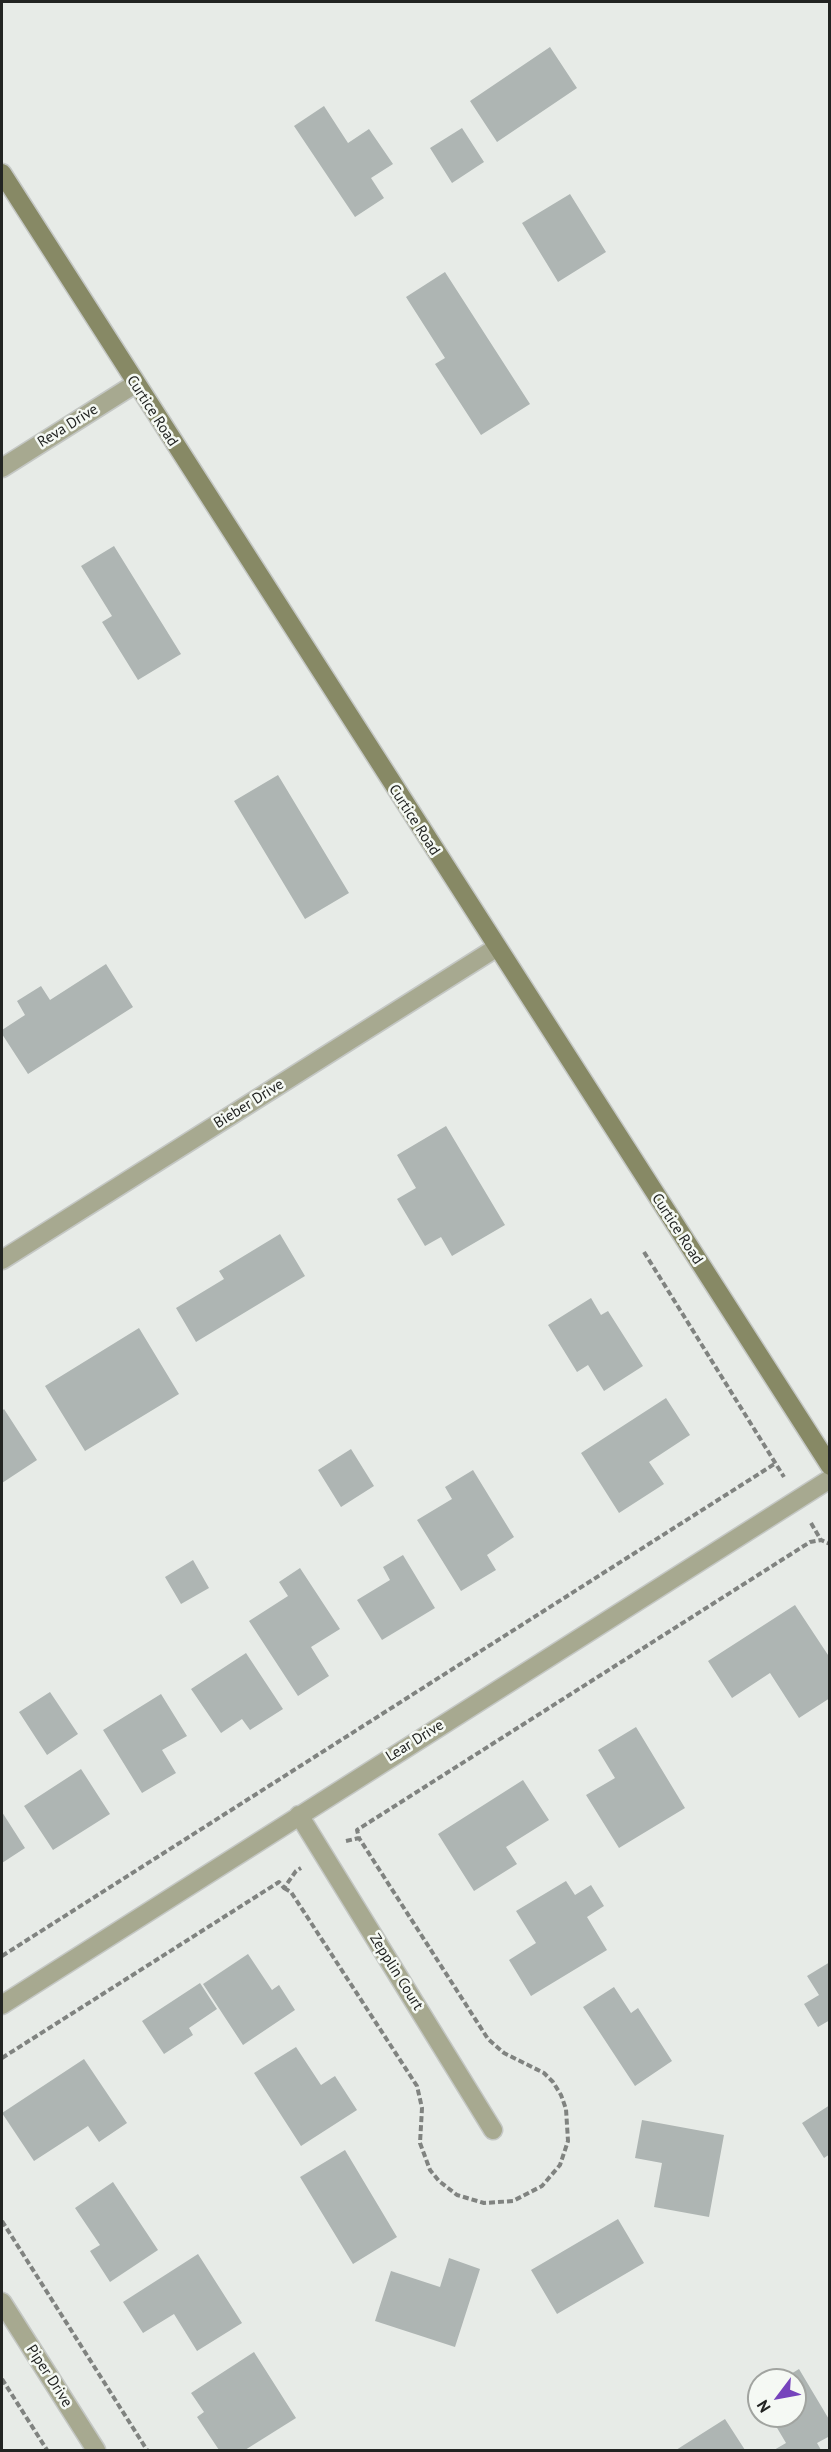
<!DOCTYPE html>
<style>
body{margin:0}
#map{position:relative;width:831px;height:2452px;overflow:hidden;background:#e7ebe7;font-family:"PT Sans",sans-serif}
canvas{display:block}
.frame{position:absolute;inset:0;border:3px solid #222422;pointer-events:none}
.north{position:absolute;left:747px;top:2368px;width:60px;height:60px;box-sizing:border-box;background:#f5f9f4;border:2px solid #a1a4a0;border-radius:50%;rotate:238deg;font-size:16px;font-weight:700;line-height:24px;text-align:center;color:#222422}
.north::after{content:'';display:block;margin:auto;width:21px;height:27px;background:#7644bc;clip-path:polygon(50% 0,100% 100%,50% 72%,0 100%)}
</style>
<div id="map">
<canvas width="831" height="2452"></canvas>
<div class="frame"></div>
<div class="north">N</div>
</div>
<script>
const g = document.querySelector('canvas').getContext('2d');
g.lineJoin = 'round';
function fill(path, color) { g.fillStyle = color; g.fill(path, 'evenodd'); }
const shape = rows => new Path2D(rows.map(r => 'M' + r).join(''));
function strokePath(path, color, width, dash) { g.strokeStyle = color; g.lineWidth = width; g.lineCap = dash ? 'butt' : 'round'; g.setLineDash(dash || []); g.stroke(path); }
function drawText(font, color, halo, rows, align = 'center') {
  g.font = font + ' "PT Sans",sans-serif'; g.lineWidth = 5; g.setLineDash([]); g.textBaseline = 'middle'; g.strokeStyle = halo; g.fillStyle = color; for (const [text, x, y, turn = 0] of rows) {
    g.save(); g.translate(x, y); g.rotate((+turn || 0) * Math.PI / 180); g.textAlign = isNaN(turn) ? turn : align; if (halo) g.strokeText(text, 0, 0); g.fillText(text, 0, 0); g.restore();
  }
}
fill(shape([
 [550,47,577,88,497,142,470,101],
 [324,106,348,143,369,129,393,164,371,178,384,198,355,217,294,126],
 [462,128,484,162,452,183,430,148],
 [570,194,606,252,558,282,522,223],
 [445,272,530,404,481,435,435,364,445,358,406,297],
 [114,546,181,654,138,680,102,622,112,616,81,566],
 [278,775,349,893,305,919,234,801],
 [106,964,133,1007,28,1074,2,1034,2,1030,25,1015,17,1001,41,986,50,1000],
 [446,1126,505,1225,452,1256,441,1237,425,1246,397,1199,416,1188,397,1155],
 [280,1234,305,1276,196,1342,176,1308,224,1279,219,1271],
 [591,1298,601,1315,608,1311,643,1366,604,1391,588,1365,577,1372,548,1325],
 [139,1328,179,1394,85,1451,45,1386],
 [666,1398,690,1435,649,1462,664,1484,619,1513,581,1453],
 [4,1409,37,1460,2,1483,2,1411],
 [351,1449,374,1486,341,1507,318,1470],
 [473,1470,514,1537,487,1555,496,1570,461,1591,417,1520,452,1499,445,1487],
 [403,1555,435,1608,382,1640,357,1600,390,1580,383,1567],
 [193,1560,209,1588,181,1604,165,1577],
 [300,1568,340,1629,311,1647,329,1676,298,1696,249,1621,288,1596,279,1582],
 [795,1605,830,1658,830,1698,799,1718,770,1673,732,1698,708,1661],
 [246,1653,283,1709,250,1730,242,1719,221,1733,191,1689],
 [50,1692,78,1734,47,1755,19,1712],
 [161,1694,187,1736,162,1750,176,1773,142,1793,103,1730],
 [636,1727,685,1808,619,1848,586,1795,615,1778,598,1750],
 [81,1769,110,1814,53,1850,24,1806],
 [523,1780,549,1820,506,1847,517,1864,474,1891,438,1834],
 [2,1812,25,1848,2,1863],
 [566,1881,575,1895,591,1885,604,1906,587,1917,607,1950,531,1996,509,1960,536,1943,516,1911],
 [248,1954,272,1990,279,1985,295,2010,243,2045,203,1984],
 [830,1962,830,2020,818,2027,804,2004,819,1995,807,1976],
 [200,1983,217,2009,189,2028,193,2035,164,2054,142,2021],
 [614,1987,631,2013,638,2008,672,2061,635,2086,583,2007],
 [296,2047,321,2085,335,2076,357,2110,301,2146,254,2073],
 [84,2059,127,2123,99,2142,88,2126,34,2161,2,2113],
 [830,2105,830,2154,824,2158,802,2123],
 [642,2120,724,2135,709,2217,654,2207,662,2163,635,2158],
 [345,2150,397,2237,353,2264,300,2177],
 [113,2182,158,2250,110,2282,90,2251,100,2245,75,2208],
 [618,2219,644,2263,557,2314,531,2270],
 [198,2254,242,2323,197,2351,174,2314,143,2333,123,2302],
 [449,2258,480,2269,455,2347,375,2321,391,2271,440,2287],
 [254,2352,296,2418,245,2450,219,2450,197,2417,204,2412,191,2393],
 [799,2369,830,2421,830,2436,817,2443,821,2450,774,2450,786,2443,770,2416,795,2416,795,2380,781,2380],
 [725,2419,745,2450,676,2450]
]), '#aeb5b3');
const street = shape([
 [2,468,135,384],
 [2,1260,496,948],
 [299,1815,493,2130],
 [2,2005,830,1479],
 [2,2302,96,2450]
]);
const secondary = shape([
 [2,173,830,1466]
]);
strokePath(street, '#c4c7c4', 21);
strokePath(secondary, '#c4c7c4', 21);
strokePath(shape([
 [644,1252,784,1477],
 [811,1523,821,1540],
 [346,1841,359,1838,357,1830,810,1542,821,1540,830,1544],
 [284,1888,291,1892,417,2086,422,2108,420,2143,430,2170,439,2181,457,2195,484,2203,513,2201,542,2186,560,2165,568,2141,566,2109,561,2095,553,2082,544,2073,504,2053,488,2039,359,1838],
 [2,1956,776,1463],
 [2,2058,279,1882,284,1888,296,1871,301,1868],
 [2,2221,147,2450],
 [2,2379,47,2450]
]), '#808380', 4, [6, 3]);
strokePath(street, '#a7a990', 18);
strokePath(secondary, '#878965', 18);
drawText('15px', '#222422', '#f5f9f4', [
 ["Curtice Road",152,411,57],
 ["Reva Drive",68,426,-32],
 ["Curtice Road",414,820,57],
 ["Bieber Drive",249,1104,-32],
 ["Curtice Road",677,1229,57],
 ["Lear Drive",415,1741,-32],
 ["Zepplin Court",396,1972,58],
 ["Piper Drive",49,2376,57]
]);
</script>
